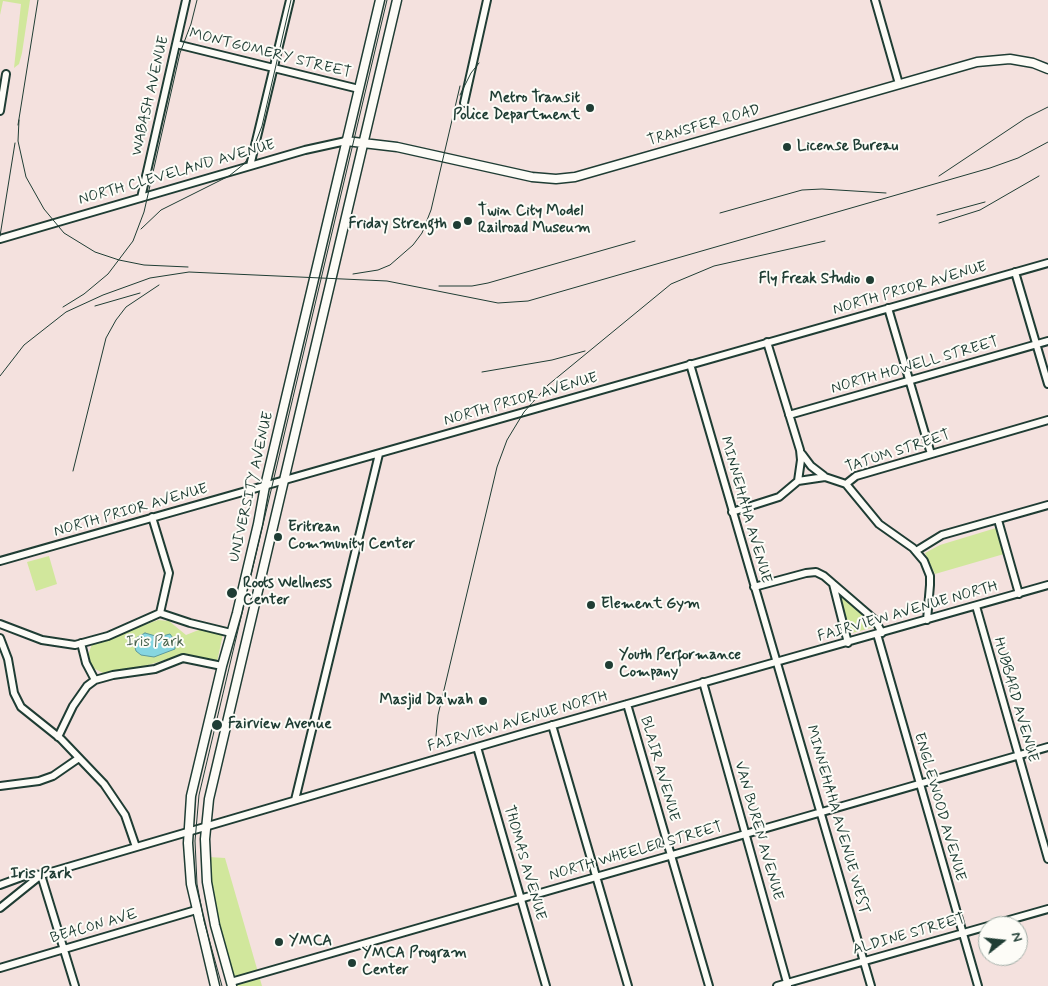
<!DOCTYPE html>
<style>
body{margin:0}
#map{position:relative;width:1048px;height:986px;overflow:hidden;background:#f4e1de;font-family:Mynerve,sans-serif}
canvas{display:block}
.north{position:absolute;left:978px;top:916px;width:50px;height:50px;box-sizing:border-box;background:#fdfcf7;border:1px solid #a4b0a9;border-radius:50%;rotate:74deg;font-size:14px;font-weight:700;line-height:20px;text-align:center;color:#1f3d34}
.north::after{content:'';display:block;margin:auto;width:18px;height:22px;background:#1f3d34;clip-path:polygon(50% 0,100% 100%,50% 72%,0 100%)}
</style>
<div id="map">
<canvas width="1048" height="986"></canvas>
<div class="north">N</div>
</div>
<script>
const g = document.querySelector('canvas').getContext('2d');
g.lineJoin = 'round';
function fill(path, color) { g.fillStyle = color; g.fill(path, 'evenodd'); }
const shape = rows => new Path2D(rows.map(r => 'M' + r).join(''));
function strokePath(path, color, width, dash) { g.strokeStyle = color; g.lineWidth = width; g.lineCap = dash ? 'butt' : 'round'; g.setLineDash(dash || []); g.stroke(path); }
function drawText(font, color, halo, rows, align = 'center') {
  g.font = font + ' Mynerve,sans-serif'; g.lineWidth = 4; g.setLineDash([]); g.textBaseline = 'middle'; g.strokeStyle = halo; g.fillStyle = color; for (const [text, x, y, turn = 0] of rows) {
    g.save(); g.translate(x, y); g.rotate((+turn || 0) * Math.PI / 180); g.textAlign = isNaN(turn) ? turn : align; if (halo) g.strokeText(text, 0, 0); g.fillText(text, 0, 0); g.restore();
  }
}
fill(shape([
 [0,0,30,0,22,53,19,64,14,68,21,4,3,1,0,15],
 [996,528,1004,554,935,574,925,553,940,545],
 [49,556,57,584,36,591,27,562],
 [839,596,843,597,873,622,875,627,848,634],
 [158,620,169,621,186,635,201,629,223,634,217,662,184,654,132,670,103,673,91,667,88,655,92,644],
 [209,857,225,858,262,986,236,986,218,927,210,885]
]), '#d1e79c');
const water = shape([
 [145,633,159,637,170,634,175,641,175,649,154,657,141,655,136,651,134,644,136,638,145,633]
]);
fill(water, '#86d6e1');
strokePath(water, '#5d999c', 1);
const minor = shape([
 [875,0,899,84],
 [176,44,359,89],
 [464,103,487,0],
 [0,111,6,74],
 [250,166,290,0],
 [141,198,186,0],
 [0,239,305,150,346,141],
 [1015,272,1048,384],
 [888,308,931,454],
 [767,342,800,450,801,460,798,481],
 [690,364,871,986],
 [789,415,1048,341],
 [802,454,811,466,824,476],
 [846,484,879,524,913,548,924,561,930,576,930,585,927,620],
 [732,512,779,497,798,481,825,477,846,484,856,476,1048,420],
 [152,517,169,573,160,613],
 [998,520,1019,594],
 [916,551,942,535,1048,505],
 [0,561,1048,263],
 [833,584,848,643],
 [754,587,806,573,816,572,824,576,875,620,882,633],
 [976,606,1048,859],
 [160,613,190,623,231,633],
 [0,624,42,640,75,645,108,636,160,613],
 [877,634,978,986],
 [0,638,8,659,14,693,21,707,61,739,104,784,125,815,136,847],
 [81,643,86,663,95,680],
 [703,682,788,986],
 [627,704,709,986],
 [552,725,628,986],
 [58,737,73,706,87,686,95,680,113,675,155,669,183,658,222,666],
 [477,747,546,986],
 [0,786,39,781,53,776,79,758],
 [295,800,379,454],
 [0,885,30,874,41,875,75,986],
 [0,908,41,875,525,733,1048,585],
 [0,968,196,910],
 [231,982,1048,747],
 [777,986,1048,909]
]);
const major = shape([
 [346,141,397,147,532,177,556,179,575,177,977,62,1010,59,1033,63,1048,69],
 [215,986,191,884,188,843,191,796,222,666,237,613,258,524,265,486,380,0],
 [232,986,215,925,207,882,205,839,209,799,397,0]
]);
strokePath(minor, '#1f3d34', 10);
strokePath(major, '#1f3d34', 11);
strokePath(minor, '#fdfcf7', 6);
strokePath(major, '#fdfcf7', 8);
strokePath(shape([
 [222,986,204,921,197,884,195,841,199,795,387,0]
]), '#1f3d34', 1);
strokePath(shape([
 [460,95,471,73,479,63],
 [19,120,18,141,26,177,44,209,64,233,95,252,119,260,144,265,188,267],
 [18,125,38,0],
 [939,176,1026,118,1048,107],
 [720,213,802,190,822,189,886,193],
 [937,215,985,202],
 [939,223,980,210,1039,176],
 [141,229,161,210,229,176,244,164,252,152,262,126,291,0],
 [0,236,15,143],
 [353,274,378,270,390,265,413,245,422,233,431,210,460,86],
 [439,286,472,286,488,283,635,241],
 [95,306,140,293],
 [63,307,84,294,108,274,133,241,144,212,180,53,191,24,197,0],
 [482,372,552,360,585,351],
 [0,376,24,345,66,312,103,295,150,278,189,272,387,281,498,303,528,301,990,168,1018,158,1048,142],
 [73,471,106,338,116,320,126,307,159,285],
 [436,736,438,715,497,467,507,440,524,412,548,385,671,284,714,266,825,241]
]), '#1f3d34', 1);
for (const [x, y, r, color] of [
 [590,108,5,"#1f3d34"],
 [787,147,5,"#1f3d34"],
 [468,221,5,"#1f3d34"],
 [457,225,5,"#1f3d34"],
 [870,280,5,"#1f3d34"],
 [278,537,5,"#1f3d34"],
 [232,593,6,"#1f3d34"],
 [591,605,5,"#1f3d34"],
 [609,665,5,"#1f3d34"],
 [483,701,5,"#1f3d34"],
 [217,725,6,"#1f3d34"],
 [279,942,5,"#1f3d34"],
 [352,963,5,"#1f3d34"]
]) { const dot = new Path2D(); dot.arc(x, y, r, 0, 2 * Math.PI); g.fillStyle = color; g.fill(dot); strokePath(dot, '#fdfcf7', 2); }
drawText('15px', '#1f3d34', '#fdfcf7', [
 ["MONTGOMERY STREET",270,54,14],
 ["WABASH AVENUE",151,96,-77],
 ["TRANSFER ROAD",704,126,-16],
 ["NORTH CLEVELAND AVENUE",177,173,-16],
 ["NORTH PRIOR AVENUE",910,289,-16],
 ["NORTH HOWELL STREET",915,366,-16],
 ["NORTH PRIOR AVENUE",521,400,-16],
 ["TATUM STREET",898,452,-18],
 ["UNIVERSITY AVENUE",252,487,-77],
 ["MINNEHAHA AVENUE",745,510,74],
 ["NORTH PRIOR AVENUE",131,511,-16],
 ["FAIRVIEW AVENUE NORTH",908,612,-16],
 ["HUBBARD AVENUE",1015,700,74],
 ["FAIRVIEW AVENUE NORTH",518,722,-16],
 ["BLAIR AVENUE",659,769,74],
 ["ENGLEWOOD AVENUE",939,807,74],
 ["MINNEHAHA AVENUE WEST",837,820,74],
 ["VAN BUREN AVENUE",758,831,74],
 ["NORTH WHEELER STREET",636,852,-16],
 ["THOMAS AVENUE",524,863,74],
 ["BEACON AVE",94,927,-16],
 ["ALDINE STREET",909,935,-16]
]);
drawText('bold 15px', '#1f3d34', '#fdfcf7', [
 ["Metro Transit",580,99,"right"],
 ["Police Department",580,116,"right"],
 ["License Bureau",797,147],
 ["Twin City Model",478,212],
 ["Railroad Museum",478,229],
 ["Friday Strength",447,225,"right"],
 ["Fly Freak Studio",860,280,"right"],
 ["Eritrean",288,528],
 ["Community Center",288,545],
 ["Roots Wellness",243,584],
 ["Center",243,601],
 ["Element Gym",601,605],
 ["Youth Performance",619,656],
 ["Company",619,673],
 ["Masjid Da'wah",473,701,"right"],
 ["Fairview Avenue",228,725],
 ["YMCA",289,942],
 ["YMCA Program",362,954],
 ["Center",362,971]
], 'left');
drawText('15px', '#435f49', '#fdfcf7', [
 ["Iris Park",155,643]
]);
drawText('bold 16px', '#1f3d34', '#fdfcf7', [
 ["Iris Park",41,875]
]);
</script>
